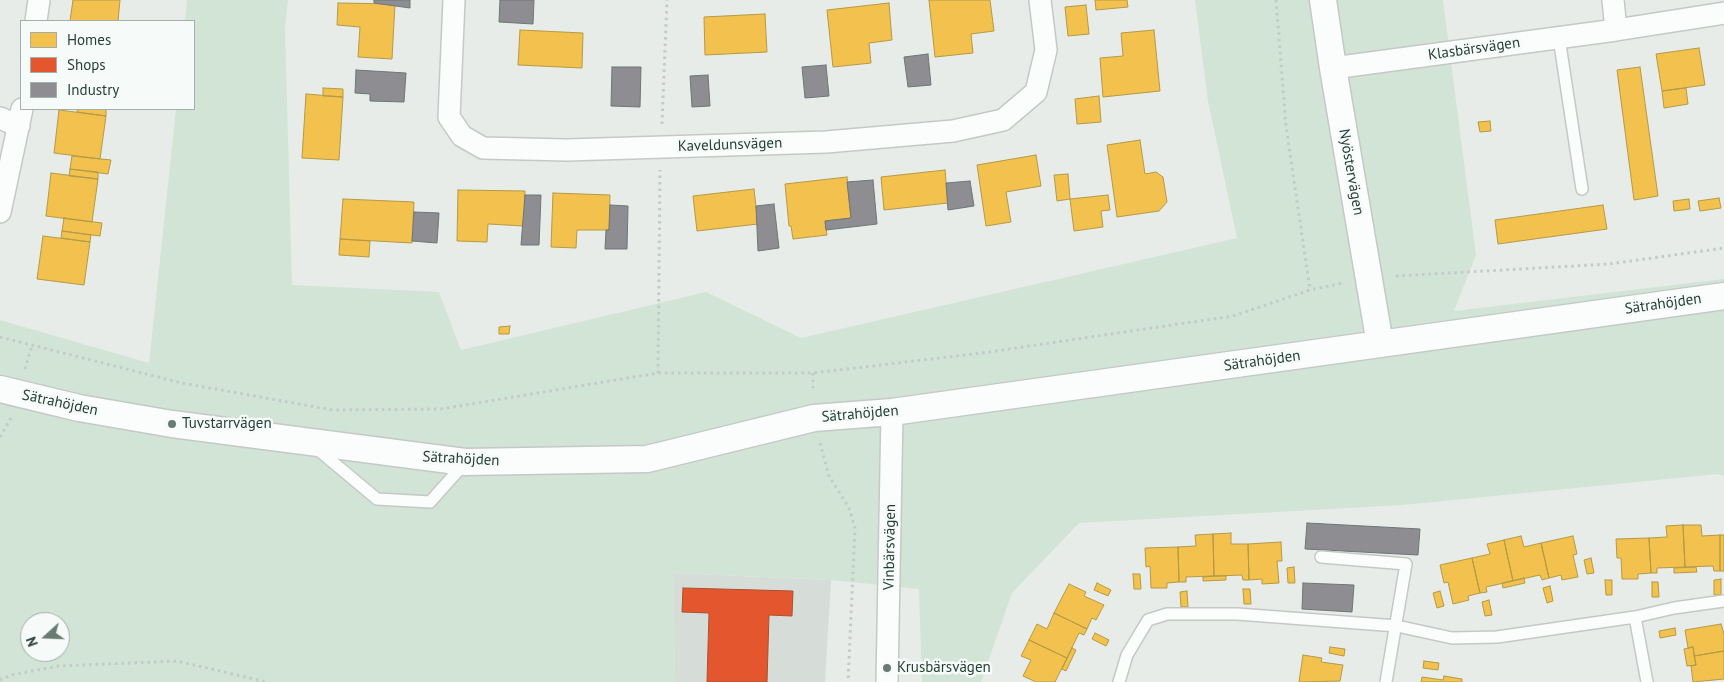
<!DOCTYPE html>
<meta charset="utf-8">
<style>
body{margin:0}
#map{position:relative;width:1724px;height:682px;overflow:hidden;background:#e7ece9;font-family:"PT Sans",sans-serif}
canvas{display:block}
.legend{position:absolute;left:20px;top:20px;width:175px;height:90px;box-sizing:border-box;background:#f6faf8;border:1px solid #a2afaa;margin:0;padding:6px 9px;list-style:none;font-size:15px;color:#253f35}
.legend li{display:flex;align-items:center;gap:10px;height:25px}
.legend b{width:25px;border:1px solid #a2afaa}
.north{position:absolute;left:20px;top:612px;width:50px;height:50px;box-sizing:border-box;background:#f6faf8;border:1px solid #a2afaa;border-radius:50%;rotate:250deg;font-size:14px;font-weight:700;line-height:20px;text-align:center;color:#253f35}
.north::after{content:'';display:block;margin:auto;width:18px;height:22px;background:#697c74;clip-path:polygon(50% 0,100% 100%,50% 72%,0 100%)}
</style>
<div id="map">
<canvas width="1724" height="682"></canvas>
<ul class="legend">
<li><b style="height:14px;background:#f2c14e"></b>Homes</li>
<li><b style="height:14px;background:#e4572e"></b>Shops</li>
<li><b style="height:14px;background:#8d8d92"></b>Industry</li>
</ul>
<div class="north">N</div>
</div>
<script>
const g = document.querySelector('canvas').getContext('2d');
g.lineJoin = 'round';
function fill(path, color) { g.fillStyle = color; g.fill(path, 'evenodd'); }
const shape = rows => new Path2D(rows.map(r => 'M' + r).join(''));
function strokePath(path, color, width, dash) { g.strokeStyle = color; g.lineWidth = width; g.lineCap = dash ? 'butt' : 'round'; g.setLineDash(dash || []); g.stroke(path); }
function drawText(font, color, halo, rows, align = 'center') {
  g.font = font + ' "PT Sans",sans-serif'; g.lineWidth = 5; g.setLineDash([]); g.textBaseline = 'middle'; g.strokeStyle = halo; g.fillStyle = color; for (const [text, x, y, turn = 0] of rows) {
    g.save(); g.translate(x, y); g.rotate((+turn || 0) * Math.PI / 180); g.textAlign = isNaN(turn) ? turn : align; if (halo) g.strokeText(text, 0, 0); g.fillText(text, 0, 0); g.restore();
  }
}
fill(shape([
 [673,573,831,580,825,682,675,682]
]), '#d6ddd9');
fill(shape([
 [187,0,288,0,285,28,292,285,439,292,461,350,706,292,801,338,1237,238,1208,101,1195,0,1443,0,1476,255,1454,311,1724,279,1724,476,1718,474,1403,505,1079,523,1012,593,981,682,922,682,919,589,831,580,673,573,675,682,0,682,0,320,149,363,176,109,194,109,194,21,185,21],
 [30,622,60,622,60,652,30,652]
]), '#d2e4d5');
const homes = shape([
 [73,0,120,0,118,21,70,21,73,0],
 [929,0,990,0,994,31,971,34,973,53,935,57,929,0],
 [1095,0,1127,0,1128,7,1096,10,1095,0],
 [338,3,395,4,392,59,358,57,360,27,337,25,338,3],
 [889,3,892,40,869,43,871,63,833,67,827,10,889,3],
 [1086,5,1089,34,1068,36,1065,7,1086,5],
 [765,14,767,52,705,55,704,17,765,14],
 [520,30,583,33,582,68,518,65,520,30],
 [1154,30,1160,91,1103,97,1100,58,1123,56,1121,33,1154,30],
 [1699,48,1705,85,1662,91,1656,54,1699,48],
 [1640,67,1658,196,1634,200,1617,70,1640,67],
 [323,88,343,89,343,97,323,96,323,88],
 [1686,88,1688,104,1664,108,1662,91,1686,88],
 [306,94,343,97,339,160,302,158,306,94],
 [1099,96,1101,122,1077,124,1075,99,1099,96],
 [77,109,106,109,106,116,77,112,77,109],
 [59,110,106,116,100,159,54,153,59,110],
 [1490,121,1491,131,1480,132,1478,122,1490,121],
 [1140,140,1145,174,1156,172,1163,177,1167,202,1159,211,1117,217,1107,145,1140,140],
 [1036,155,1041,186,1006,192,1011,222,986,226,977,165,1036,155],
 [72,156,111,160,108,174,70,169,72,156],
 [70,169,98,172,98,179,69,176,70,169],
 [945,170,948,203,884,210,881,177,945,170],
 [51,173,98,179,92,222,46,216,51,173],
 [1068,174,1070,199,1057,201,1054,175,1068,174],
 [847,177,851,218,825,221,827,235,793,239,791,226,789,226,785,184,847,177],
 [754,189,758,224,697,231,693,196,754,189],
 [458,190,525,191,524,226,488,224,487,242,457,241,458,190],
 [553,193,610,195,609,230,577,230,576,248,551,247,553,193],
 [1108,195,1110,210,1101,211,1103,227,1074,231,1070,199,1108,195],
 [1719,198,1721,208,1700,211,1698,201,1719,198],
 [343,199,414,202,412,243,340,239,343,199],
 [1689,199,1690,209,1674,211,1673,201,1689,199],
 [1603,205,1607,229,1498,244,1495,220,1603,205],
 [64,218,102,223,100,236,62,231,64,218],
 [62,231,91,235,90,242,61,238,62,231],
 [43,236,90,242,84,285,37,279,43,236],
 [340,239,370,241,369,257,339,255,340,239],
 [510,326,509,334,499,334,499,327,510,326],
 [1683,525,1701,525,1702,536,1720,535,1720,571,1714,571,1713,566,1685,567,1683,525],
 [1683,525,1685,567,1657,568,1657,573,1651,573,1649,538,1667,537,1666,526,1683,525],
 [1231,533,1231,544,1248,544,1249,580,1243,580,1242,575,1214,576,1213,534,1231,533],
 [1213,534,1214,576,1186,577,1186,582,1179,582,1178,547,1196,546,1195,535,1213,534],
 [1720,535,1724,535,1724,571,1720,571,1720,535],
 [1521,536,1524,547,1541,543,1549,578,1542,580,1540,575,1513,581,1504,540,1521,536],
 [1573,536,1577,554,1573,555,1578,577,1562,580,1561,575,1549,578,1541,543,1573,536],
 [1649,538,1651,573,1638,574,1638,579,1622,579,1621,558,1617,558,1616,539,1649,538],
 [1504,540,1513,581,1486,587,1487,592,1480,593,1472,558,1490,554,1487,544,1504,540],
 [1281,542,1282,561,1277,561,1279,583,1262,584,1262,579,1249,580,1248,544,1281,542],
 [1178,547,1179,582,1167,583,1167,588,1151,588,1150,566,1146,567,1145,548,1178,547],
 [1472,558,1480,593,1468,596,1469,600,1453,604,1448,582,1444,583,1440,565,1472,558],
 [1591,558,1594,573,1587,574,1584,560,1591,558],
 [1294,567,1295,583,1288,583,1287,568,1294,567],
 [1696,567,1697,572,1674,573,1674,568,1696,567],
 [1133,574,1140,574,1141,589,1134,589,1133,574],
 [1214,576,1226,576,1226,580,1203,581,1203,577,1214,576],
 [1524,578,1525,583,1503,588,1502,583,1524,578],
 [1721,579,1721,595,1714,595,1714,580,1721,579],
 [1605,580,1612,580,1612,595,1606,595,1605,580],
 [1652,582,1658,582,1659,597,1652,597,1652,582],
 [1097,583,1111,590,1108,596,1094,590,1097,583],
 [1069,584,1086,592,1084,596,1104,605,1096,620,1092,618,1087,629,1054,613,1069,584],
 [1550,586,1553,601,1547,603,1543,588,1550,586],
 [1243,589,1250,589,1251,604,1244,604,1243,589],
 [1187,591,1188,607,1181,607,1180,592,1187,591],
 [1440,591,1444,606,1437,608,1433,593,1440,591],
 [1489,600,1492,615,1485,616,1482,602,1489,600],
 [1054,613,1087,629,1084,635,1079,633,1067,658,1029,640,1037,624,1047,629,1054,613],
 [1721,624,1724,634,1724,651,1694,656,1693,647,1688,648,1685,630,1721,624],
 [1675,628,1676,635,1660,638,1659,631,1675,628],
 [1095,633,1109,640,1106,646,1092,639,1095,633],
 [1029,640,1067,658,1055,682,1036,682,1023,676,1031,660,1021,656,1029,640],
 [1330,647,1345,649,1344,656,1329,653,1330,647],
 [1693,647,1696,665,1687,666,1684,649,1693,647],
 [1072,648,1076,650,1066,671,1062,669,1072,648],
 [1724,651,1724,679,1693,682,1691,666,1696,665,1694,656,1724,651],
 [1303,655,1322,658,1321,662,1343,665,1340,681,1299,682,1303,655],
 [1424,661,1439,663,1438,670,1423,668,1424,661],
 [1444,676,1462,679,1462,682,1421,682,1422,677,1443,680,1444,676]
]);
fill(homes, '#f2c14e');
strokePath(homes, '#b49a46', 1);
const shops = shape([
 [683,588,793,591,792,616,769,615,767,682,707,682,709,613,682,612,683,588]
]);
fill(shops, '#e4572e');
strokePath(shops, '#ab5030', 1);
const industry = shape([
 [374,0,410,0,410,8,374,3,374,0],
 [500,0,534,0,533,24,499,22,500,0],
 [928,54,931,85,908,87,904,57,928,54],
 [826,65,829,96,805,98,802,67,826,65],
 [612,67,641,67,640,107,611,106,612,67],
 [356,70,406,73,404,102,370,101,370,94,355,93,356,70],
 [708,75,710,106,692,107,690,76,708,75],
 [873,180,877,224,826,230,825,221,851,218,847,182,873,180],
 [970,181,974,206,948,210,946,183,970,181],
 [525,195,541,195,539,245,521,245,525,195],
 [774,204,779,248,758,251,756,206,774,204],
 [610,205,628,206,627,249,605,249,606,230,609,230,610,205],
 [414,212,439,213,437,243,412,241,414,212],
 [1307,523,1420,529,1418,555,1305,549,1307,523],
 [1303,583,1354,585,1352,612,1302,609,1303,583]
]);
fill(industry, '#8d8d92');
strokePath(industry, '#6e7676', 1);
const service = shape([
 [1559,38,1582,189],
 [316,448,377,499,430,502,464,464],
 [1321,557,1406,564,1386,682],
 [1635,617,1647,682],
 [1119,682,1127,655,1148,620,1167,614,1237,614,1397,626,1452,638,1497,637,1635,617,1674,608,1724,601]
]);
const minor = shape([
 [454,0,449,117,462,136,483,148,567,150,826,142,953,131,1003,120,1036,92,1046,50,1040,0],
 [1613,0,1616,30,1724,13],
 [36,21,39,0],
 [1333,68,1616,30],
 [0,118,19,126],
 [0,212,22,109],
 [887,682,892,412]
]);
const tertiary = shape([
 [1323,0,1333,68,1380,344],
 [0,389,79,408,172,424,465,462,647,459,814,418,892,412,1724,296]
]);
strokePath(service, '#c4c9c6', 14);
strokePath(minor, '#c4c9c6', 24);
strokePath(tertiary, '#c4c9c6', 29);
strokePath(shape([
 [1276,0,1286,126,1310,290],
 [662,124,667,0],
 [1396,276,1609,264,1724,248],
 [0,337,182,383,333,410,441,409,658,373,813,373,982,353,1233,316,1310,290,1343,283],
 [25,369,32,345],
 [658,373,660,170],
 [813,373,813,392],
 [0,437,11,418],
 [820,443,829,476,849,508,855,528,848,682],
 [0,680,11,675,59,666,177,661,267,682]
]), '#c2cbc7', 3, [2.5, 4]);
strokePath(service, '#fbfcfc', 11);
strokePath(minor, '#fbfcfc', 21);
strokePath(tertiary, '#fbfcfc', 26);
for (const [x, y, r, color] of [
 [172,424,5,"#697c74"],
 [887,668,5,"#697c74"]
]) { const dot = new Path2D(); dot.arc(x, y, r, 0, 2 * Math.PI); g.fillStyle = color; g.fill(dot); strokePath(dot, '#f6faf8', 2); }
drawText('15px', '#253f35', '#f6faf8', [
 ["Klasbärsvägen",1474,49,-8],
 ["Kaveldunsvägen",730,145,-2],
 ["Nyöstervägen",1351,172,80],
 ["Sätrahöjden",1663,304,-8],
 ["Sätrahöjden",1262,361,-8],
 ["Sätrahöjden",60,403,12],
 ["Sätrahöjden",860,414,-5],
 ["Sätrahöjden",461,459,3],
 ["Vinbärsvägen",890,547,-89]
]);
drawText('15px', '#253f35', '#f6faf8', [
 ["Tuvstarrvägen",182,424],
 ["Krusbärsvägen",897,668]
], 'left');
</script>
